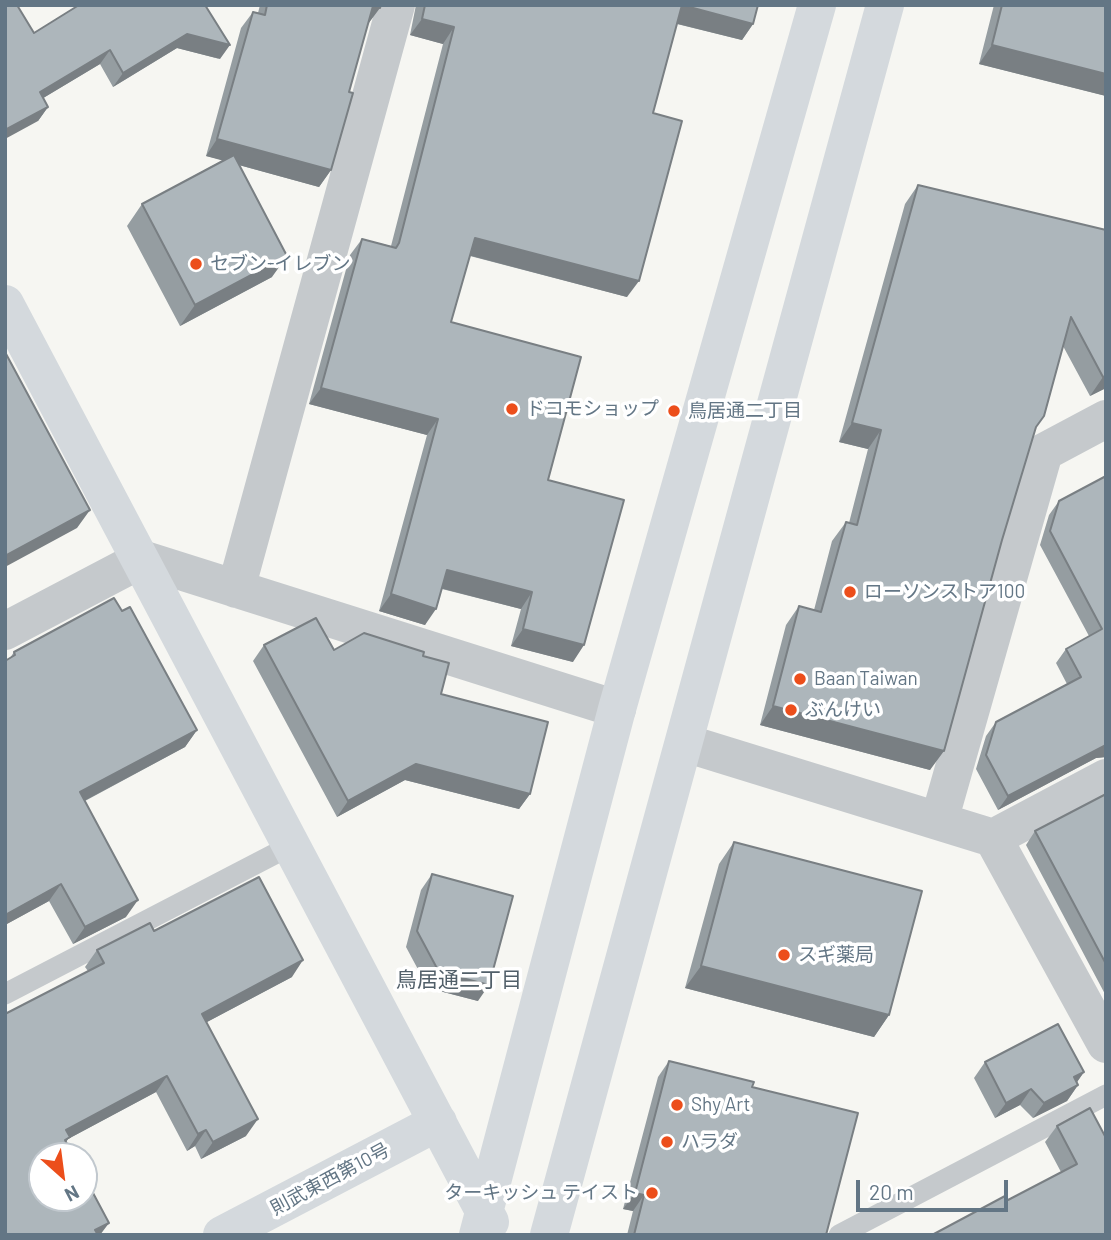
<!DOCTYPE html>
<meta charset="utf-8">
<style>
body{margin:0}
#map{position:relative;width:1111px;height:1240px;overflow:hidden;background:#f6f6f2;font-family:Barlow,sans-serif}
canvas{display:block}
.frame{position:absolute;inset:0;border:7px solid #637685;pointer-events:none}
.north{position:absolute;left:28px;top:1142px;width:70px;height:70px;box-sizing:border-box;background:#fff;border:2px solid #c1c8ce;border-radius:50%;rotate:152deg;font-size:19px;font-weight:700;line-height:28px;text-align:center;color:#637685}
.north::after{content:'';display:block;margin:auto;width:24px;height:32px;background:#ec4e1b;clip-path:polygon(50% 0,100% 100%,50% 72%,0 100%)}
.scale{position:absolute;left:856px;top:1180px;width:152px;height:32px;box-sizing:border-box;border:4px solid #637685;border-top:0;padding-left:9px;font-size:21px;line-height:24px;white-space:nowrap;color:#637685;-webkit-text-stroke:5px #fff;paint-order:stroke}
</style>
<div id="map">
<canvas width="1111" height="1240"></canvas>
<div class="frame"></div>
<div class="north">N</div>
<div class="scale">20 m</div>
</div>
<script>
const g = document.querySelector('canvas').getContext('2d');
g.lineJoin = 'round';
const shape = rows => new Path2D(rows.map(r => 'M' + r).join(''));
function strokePath(path, color, width, dash) { g.strokeStyle = color; g.lineWidth = width; g.lineCap = dash ? 'butt' : 'round'; g.setLineDash(dash || []); g.stroke(path); }
function fill(path, color) { g.fillStyle = color; g.fill(path, 'evenodd'); }
function drawText(font, color, halo, rows, align = 'center') {
  g.font = font + ' Barlow,"Noto Sans JP",sans-serif'; g.lineWidth = 7; g.setLineDash([]); g.textBaseline = 'middle'; g.strokeStyle = halo; g.fillStyle = color; for (const [text, x, y, turn = 0] of rows) {
    g.save(); g.translate(x, y); g.rotate((+turn || 0) * Math.PI / 180); g.textAlign = isNaN(turn) ? turn : align; if (halo) g.strokeText(text, 0, 0); g.fillText(text, 0, 0); g.restore();
  }
}
strokePath(shape([
 [5,994,292,845],
 [839,1235,1106,1095]
]), '#c5c9cc', 21);
strokePath(shape([
 [236,589,396,5],
 [5,631,142,559,617,709],
 [685,743,993,838,1106,778],
 [939,821,1044,452,1106,419],
 [993,838,1106,1044]
]), '#c5c9cc', 38);
strokePath(shape([
 [5,304,490,1222],
 [222,1235,438,1122],
 [478,1235,617,709,817,5],
 [549,1235,885,5]
]), '#d4d9dd', 38);
fill(shape([
 [79,5,220,59,177,48,113,87,100,64,43,98,48,107,38,121,34,33],
 [260,5,381,5,368,24,349,92,331,170,319,187,239,165,272,277,180,326,127,226,142,204,223,160,206,156,241,28,253,12,258,13],
 [416,5,758,5,753,24,742,40,677,24,653,113,627,297,470,256,451,322,548,480,573,662,511,646,521,609,442,589,425,625,379,611,427,435,309,404,350,255,362,239,391,246,443,44,410,35],
 [994,5,1106,5,1106,96,979,64],
 [918,185,1106,230,1106,388,1090,396,1063,346,1036,428,930,770,760,725,786,625,799,606,814,610,832,541,846,522,849,523,868,449,839,442,905,204],
 [1106,476,1106,757,1096,758,998,810,976,769,986,736,996,722,1067,684,1056,663,1066,649,1089,636,1040,545,1049,515,1059,501],
 [264,645,423,656,441,694,530,794,519,809,405,780,337,817,253,661],
 [14,652,197,730,185,747,85,801,126,917,73,944,49,901,5,925,5,661,10,658],
 [1106,794,1106,996,1026,845,1035,831],
 [734,842,889,1015,874,1037,685,988,719,864],
 [432,874,478,1001,428,988,406,947,421,890],
 [154,931,292,977,207,1022,246,1136,201,1159,195,1146,187,1151,156,1092,68,1139,5,1235,88,971,85,967,97,950],
 [669,1061,752,1087,826,1235,627,1235,633,1211,623,1209,658,1077],
 [985,1062,1084,1072,1076,1083,1078,1085,1067,1101,1033,1118,1020,1105,995,1118,974,1078],
 [1057,1126,1106,1138,1106,1235,1008,1200,1061,1172,1045,1142]
]), '#959da1');
fill(shape([
 [682,5,753,24,742,40,670,22],
 [373,6,380,8,368,24],
 [422,19,454,27,443,44,410,35],
 [187,34,230,45,220,59,177,48,113,87,123,73],
 [992,45,1106,74,1106,96,979,64],
 [110,50,100,64,30,106,40,92],
 [48,107,38,121,5,139,5,130],
 [217,139,331,170,319,187,206,156],
 [475,238,639,281,627,297,464,254],
 [287,256,272,277,180,326,195,305],
 [1106,376,1106,388,1090,396,1103,377],
 [321,388,438,419,427,435,309,404],
 [852,423,881,430,868,449,839,442],
 [90,510,77,528,5,567,5,556],
 [447,570,532,592,521,609,436,587],
 [391,594,436,609,425,625,379,611],
 [523,629,584,645,573,662,511,646],
 [773,706,944,751,930,770,760,725],
 [197,730,185,747,69,809,80,792],
 [1106,745,1106,757,1096,758,998,810,1008,796],
 [416,764,530,794,519,809,405,780,337,817,348,801],
 [61,884,49,901,5,925,5,915],
 [138,900,126,917,73,944,85,927],
 [303,960,292,977,190,1031,202,1014],
 [701,966,889,1015,874,1037,685,988],
 [439,972,489,985,478,1001,428,988],
 [1084,1072,1073,1088,1074,1077],
 [167,1076,156,1092,68,1139,58,1154,66,1130],
 [1078,1085,1067,1101,1033,1118,1044,1103],
 [1031,1089,1020,1105,995,1118,1006,1103],
 [258,1119,246,1136,201,1159,213,1142],
 [206,1130,195,1146,187,1151,198,1134],
 [635,1193,644,1195,633,1211,623,1209],
 [109,1223,100,1235,92,1235,95,1230]
]), '#797f83');
const building = shape([
 [5,5,17,5,34,33,79,5,205,5,230,45,187,34,123,73,110,50,40,92,48,107,5,130,5,5],
 [267,5,381,5,380,8,373,6,349,92,353,93,331,170,217,139,253,12,265,15,267,5],
 [425,5,758,5,753,24,682,5,653,113,682,121,639,281,475,238,451,322,581,357,548,480,624,500,584,645,523,629,532,592,447,570,436,609,391,594,438,419,321,388,362,239,396,248,399,243,454,27,422,19,425,5],
 [1002,5,1106,5,1106,74,992,45,1002,5],
 [234,155,287,256,195,305,142,204,234,155],
 [918,185,1106,230,1106,376,1103,377,1071,317,1044,416,1036,427,1002,540,944,751,773,706,799,606,821,612,846,522,857,525,881,430,852,423,918,185],
 [5,352,90,510,5,556,5,352],
 [1106,476,1106,745,1008,796,986,755,996,722,1081,677,1066,649,1102,629,1050,531,1059,501,1106,476],
 [114,598,122,611,130,607,197,730,80,792,138,900,85,927,61,884,5,915,5,661,15,655,14,652,114,598],
 [316,618,334,650,364,633,424,652,423,656,449,663,441,694,548,722,530,794,416,764,348,801,264,645,316,618],
 [1106,794,1106,964,1035,831,1106,794],
 [734,842,922,891,889,1015,701,966,734,842],
 [432,874,513,896,489,985,439,972,417,931,432,874],
 [259,877,303,960,202,1014,258,1119,213,1142,206,1130,198,1134,167,1076,66,1130,70,1137,65,1140,73,1156,42,1156,42,1198,84,1198,84,1176,109,1223,95,1230,98,1235,5,1235,5,1014,104,963,97,950,150,923,154,931,259,877],
 [1058,1024,1084,1072,1074,1077,1078,1085,1044,1103,1031,1089,1006,1103,985,1062,1058,1024],
 [669,1061,754,1082,752,1087,858,1113,826,1235,634,1235,644,1195,635,1193,669,1061],
 [1090,1108,1106,1138,1106,1235,932,1235,1005,1196,1008,1200,1077,1164,1057,1126,1090,1108]
]);
fill(building, '#adb6bb');
strokePath(building, '#797f83', 2);
for (const [x, y, r, color] of [
 [196,264,7,"#ec4e1b"],
 [512,409,7,"#ec4e1b"],
 [674,411,7,"#ec4e1b"],
 [850,592,7,"#ec4e1b"],
 [800,679,7,"#ec4e1b"],
 [791,710,7,"#ec4e1b"],
 [784,955,7,"#ec4e1b"],
 [677,1105,7,"#ec4e1b"],
 [667,1142,7,"#ec4e1b"],
 [652,1193,7,"#ec4e1b"]
]) { const dot = new Path2D(); dot.arc(x, y, r, 0, 2 * Math.PI); g.fillStyle = color; g.fill(dot); strokePath(dot, '#fff', 2.5); }
drawText('19px', '#637685', '#fff', [
 ["セブン-イレブン",210,264],
 ["ドコモショップ",526,409],
 ["鳥居通二丁目",688,411],
 ["ローソンストア100",864,592],
 ["Baan Taiwan",814,679],
 ["ぶんけい",805,710],
 ["スギ薬局",798,955],
 ["Shy Art",691,1105],
 ["ハラダ",681,1142],
 ["ターキッシュ テイスト",638,1193,"right"]
], 'left');
drawText('19px', '#637685', '#fff', [
 ["則武東西第10号",330,1179,-28]
]);
drawText('21px', '#515f69', '#fff', [
 ["鳥居通二丁目",459,980]
]);
</script>
